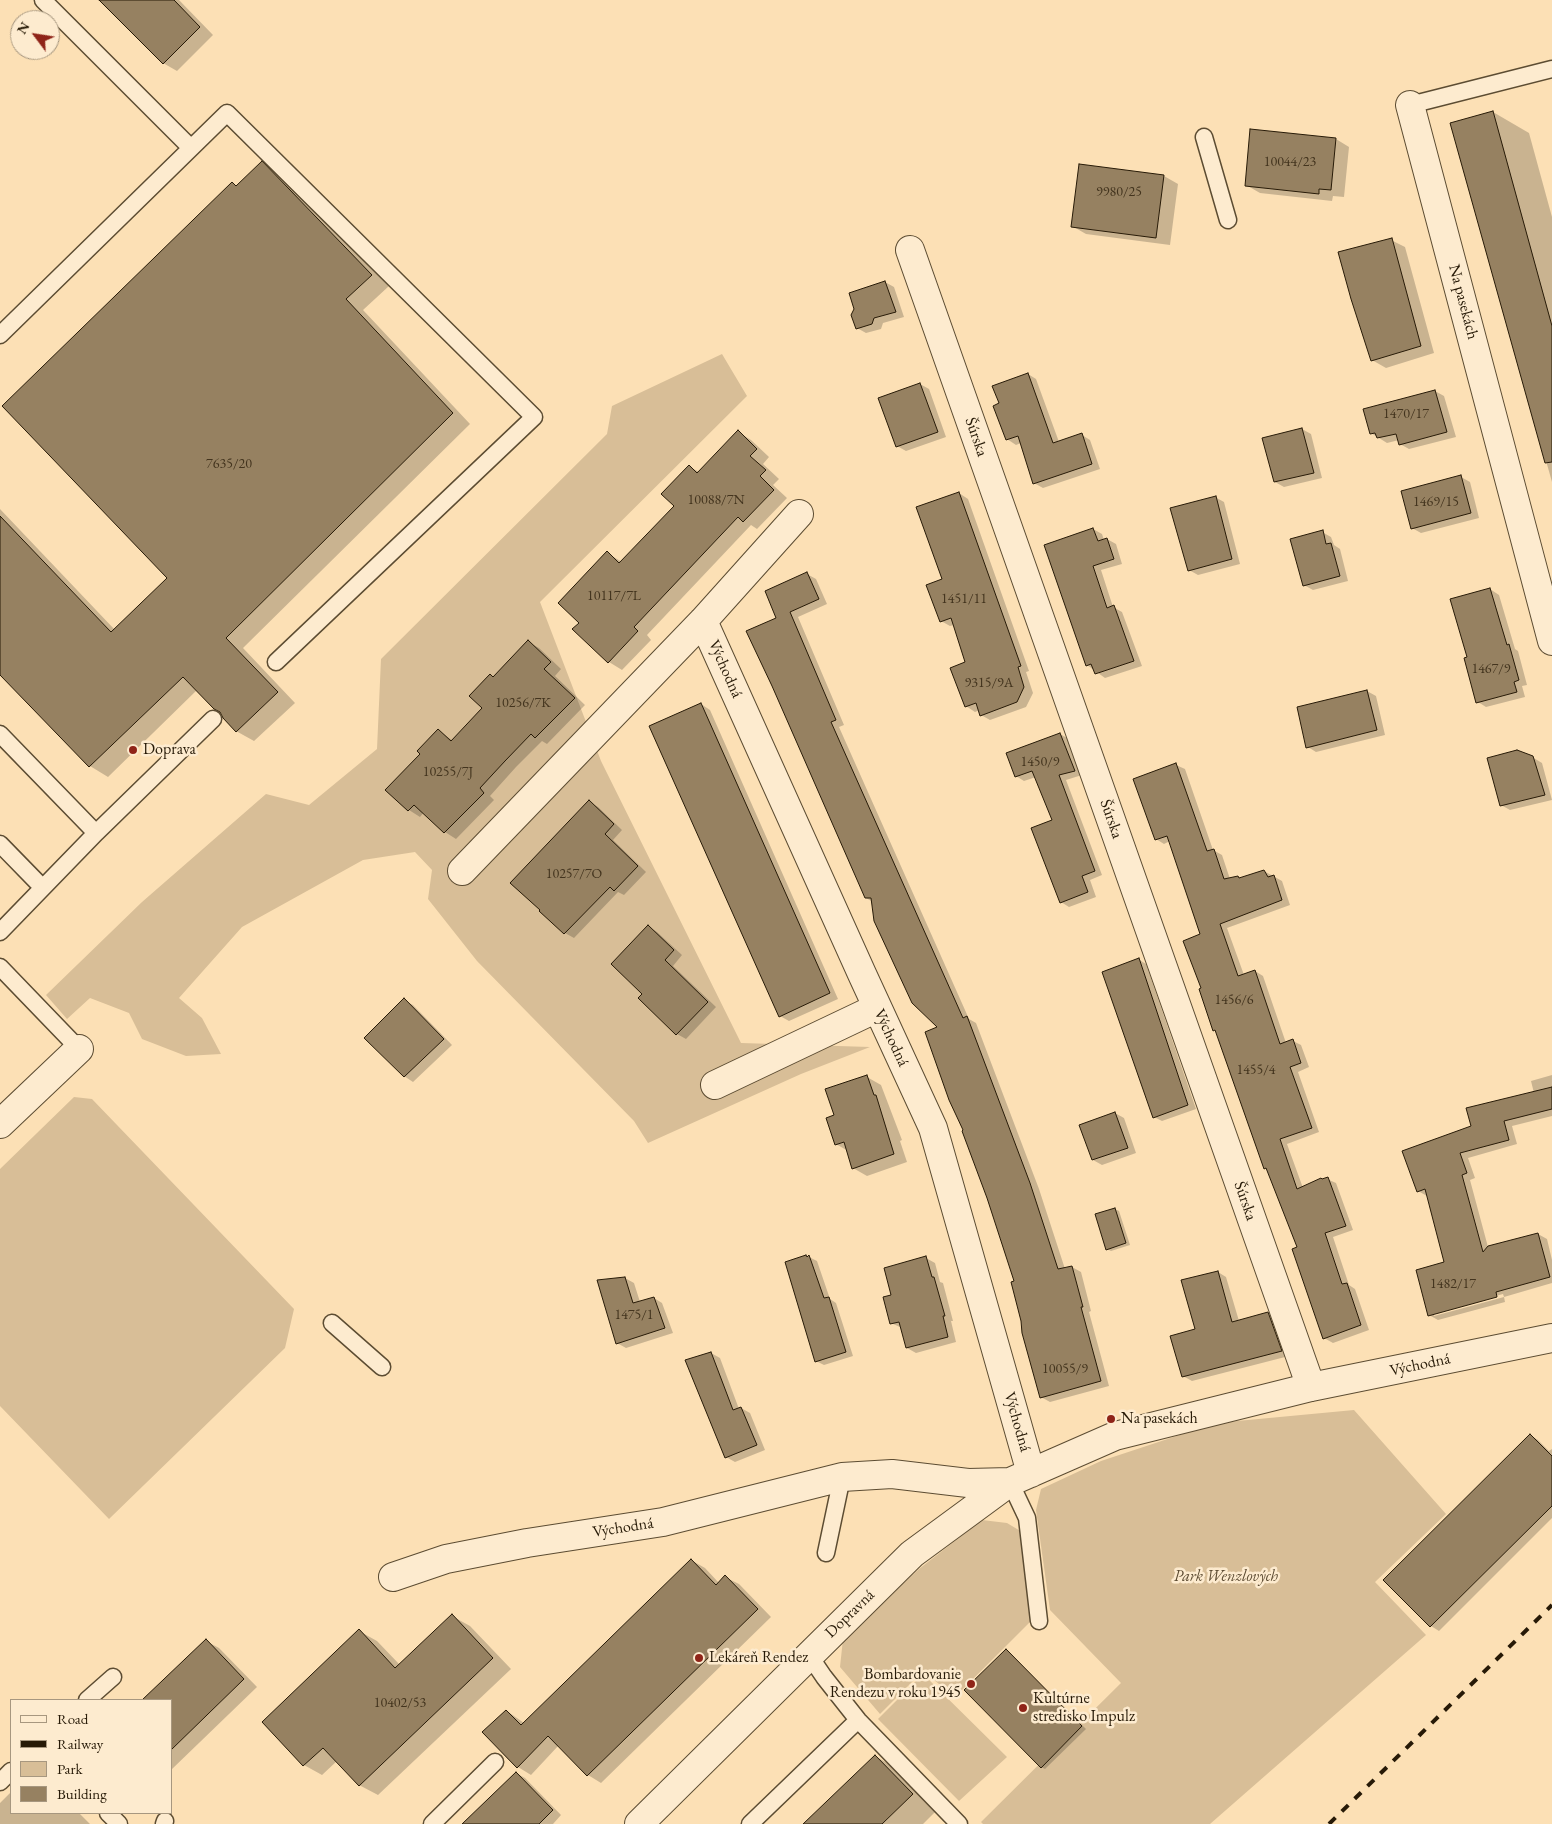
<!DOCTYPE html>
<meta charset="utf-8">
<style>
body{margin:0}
#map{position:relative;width:1552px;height:1824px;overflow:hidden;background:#fce0b5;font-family:"EB Garamond",serif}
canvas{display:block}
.legend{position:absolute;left:10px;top:1699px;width:162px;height:115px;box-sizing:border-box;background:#fdebcf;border:1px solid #a7977f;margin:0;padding:6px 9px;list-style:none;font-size:15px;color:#271a07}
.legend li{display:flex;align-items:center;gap:10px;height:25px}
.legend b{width:25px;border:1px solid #a7977f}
.north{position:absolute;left:10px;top:10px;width:50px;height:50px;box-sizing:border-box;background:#fdebcf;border:1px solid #a7977f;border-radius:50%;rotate:301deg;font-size:14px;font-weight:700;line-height:20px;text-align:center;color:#271a07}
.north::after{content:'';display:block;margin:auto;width:18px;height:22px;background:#8f2418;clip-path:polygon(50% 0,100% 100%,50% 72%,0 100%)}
</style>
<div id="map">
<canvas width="1552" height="1824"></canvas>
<ul class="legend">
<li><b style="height:6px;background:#fdebcf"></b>Road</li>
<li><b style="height:6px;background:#271a07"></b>Railway</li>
<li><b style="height:14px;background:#d8be97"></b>Park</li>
<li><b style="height:14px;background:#968161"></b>Building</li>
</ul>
<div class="north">N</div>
</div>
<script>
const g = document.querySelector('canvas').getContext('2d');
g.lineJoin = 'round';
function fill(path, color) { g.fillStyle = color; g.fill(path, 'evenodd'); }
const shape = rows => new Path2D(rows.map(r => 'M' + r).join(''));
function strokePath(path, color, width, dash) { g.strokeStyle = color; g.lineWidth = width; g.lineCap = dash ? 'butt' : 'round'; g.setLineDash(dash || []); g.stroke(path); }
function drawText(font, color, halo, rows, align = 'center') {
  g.font = font + ' "EB Garamond",serif'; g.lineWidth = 5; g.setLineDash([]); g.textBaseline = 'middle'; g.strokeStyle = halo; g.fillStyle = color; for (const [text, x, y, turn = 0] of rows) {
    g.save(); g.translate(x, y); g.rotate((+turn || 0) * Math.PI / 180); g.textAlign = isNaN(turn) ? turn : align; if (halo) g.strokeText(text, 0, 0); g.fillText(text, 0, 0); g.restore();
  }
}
fill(shape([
 [722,354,747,396,540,602,601,761,741,1043,870,1047,801,1074,648,1143,634,1121,477,961,428,899,432,870,415,852,363,860,242,927,179,998,202,1018,221,1054,186,1056,142,1039,129,1013,90,998,67,1019,46,995,142,902,266,794,309,805,377,749,381,659,607,434,612,406],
 [74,1097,92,1099,294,1309,285,1348,109,1519,0,1406,0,1169],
 [1354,1410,1446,1514,1375,1582,1426,1635,1210,1824,983,1824,981,1822,1121,1683,1050,1610,1036,1510,1041,1489,1101,1461,1216,1423],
 [982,1520,1007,1523,1022,1532,1031,1621,955,1697,923,1671,880,1714,840,1667,843,1639,919,1569],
 [923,1674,1007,1757,959,1801,878,1719]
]), '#d8be97');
fill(shape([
 [101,0,179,0,213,35,177,71,163,63],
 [1493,112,1529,133,1552,217,1552,482,1451,124],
 [1251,131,1336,139,1349,147,1344,197,1333,196,1332,201,1260,193,1246,185],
 [262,163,280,173,389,286,363,310,470,424,243,648,295,703,254,741,236,731,221,712,197,690,108,777,90,766,0,673,0,509,115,630,168,578,233,184,237,187],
 [1080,165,1164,176,1178,184,1170,245,1086,234,1072,226],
 [1391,240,1405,247,1434,353,1386,368,1372,360],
 [885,282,894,287,904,317,883,323,881,329,866,333,857,328],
 [1028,374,1036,379,1059,442,1082,435,1090,440,1100,469,1043,488,1034,483,1021,443,1016,445,1007,439,1000,404],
 [920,384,929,389,946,437,906,451,897,446],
 [1435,391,1444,396,1456,437,1409,449,1400,444,1399,440,1387,443,1371,433],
 [1302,429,1311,434,1322,478,1284,487,1275,482],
 [738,432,751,440,769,457,763,464,779,479,773,485,787,498,757,529,751,525,647,635,651,640,622,670,609,662,574,629,580,623,607,553,622,562,676,506,689,467,700,472],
 [1461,477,1470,482,1479,518,1421,533,1412,528],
 [959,493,968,499,1029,671,1026,672,1033,693,1026,707,990,720,981,715,980,710,975,712,966,706,967,663,954,625,950,626,941,621,944,580],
 [1215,497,1224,502,1240,564,1198,575,1189,570],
 [1093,529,1102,534,1104,540,1107,539,1116,544,1122,564,1101,570,1113,607,1122,612,1142,666,1105,678,1087,665],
 [1322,532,1331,537,1334,545,1340,549,1348,581,1313,590,1304,585],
 [807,574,816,579,827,604,798,617,844,725,839,727,969,1019,976,1023,1039,1189,1065,1269,1072,1267,1081,1272,1091,1311,1089,1312,1109,1386,1050,1402,1041,1397,1016,1282,965,1131,940,1028,873,902,866,898,778,618],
 [1490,589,1499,595,1515,649,1518,651,1527,685,1522,686,1525,697,1486,707,1478,702,1469,657],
 [528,642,539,648,561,669,555,676,585,705,547,744,542,741,516,767,490,796,494,800,456,839,445,832,424,812,420,817,409,810,387,790,422,754,438,730,453,741,484,708,490,675,494,677],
 [1367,691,1376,696,1385,735,1316,752,1308,747],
 [701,704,710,710,838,999,789,1021,780,1016],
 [1060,734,1069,739,1082,775,1066,780,1102,875,1090,880,1096,897,1069,907,1061,902,1054,821,1036,777,1024,781,1016,776],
 [1532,757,1542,763,1552,800,1510,810,1501,805],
 [1176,765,1185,769,1213,850,1222,855,1230,879,1241,879,1264,871,1282,881,1290,905,1227,928,1244,975,1255,971,1263,976,1286,1043,1293,1041,1301,1045,1309,1067,1298,1072,1319,1132,1287,1144,1303,1188,1327,1179,1336,1183,1353,1230,1333,1237,1349,1285,1355,1289,1369,1330,1333,1343,1324,1338,1298,1248,1268,1170,1265,1168,1217,1031,1214,1030,1202,989,1202,935,1170,841,1164,844,1156,839],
 [589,802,598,807,622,830,613,840,646,872,624,895,618,892,574,938,565,933,541,911],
 [649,927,657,932,682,955,673,966,716,1007,686,1039,677,1034,643,994],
 [1138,959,1146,964,1196,1109,1162,1121,1154,1117],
 [404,1000,413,1005,452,1045,413,1082,404,1076],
 [1552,1075,1552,1116,1512,1126,1517,1144,1468,1158,1475,1178,1470,1180,1488,1247,1538,1234,1547,1239,1552,1260,1552,1283,1504,1297,1505,1302,1438,1320,1429,1315,1446,1263,1427,1196,1418,1191,1472,1127,1534,1093,1531,1081],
 [1503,1294,1504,1297,1434,1316,1434,1313],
 [867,1077,881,1085,902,1140,900,1141,907,1162,867,1176,853,1168,848,1151,836,1144,835,1116],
 [1115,1113,1124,1118,1136,1153,1102,1165,1093,1160,1081,1126],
 [1115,1209,1119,1211,1130,1245,1111,1251,1107,1249],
 [809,1257,817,1261,830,1299,836,1303,853,1356,824,1365,816,1361],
 [926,1258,935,1263,940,1282,943,1283,953,1321,951,1321,956,1342,916,1353,907,1348,902,1328,891,1323,893,1296],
 [1218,1272,1226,1277,1239,1321,1267,1313,1276,1318,1289,1356,1192,1381,1183,1376,1196,1330],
 [625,1278,634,1283,640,1302,654,1298,662,1303,673,1333,626,1348,617,1343],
 [711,1353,720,1358,739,1409,741,1408,750,1413,765,1450,735,1462,726,1457],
 [1530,1435,1538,1440,1549,1451,1552,1449,1552,1518,1439,1631,1431,1626,1385,1580],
 [691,1560,705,1568,719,1583,725,1577,739,1584,771,1617,601,1783,588,1775,559,1745,531,1775,518,1767,484,1732,507,1711,524,1723],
 [452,1616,470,1626,511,1669,378,1795,359,1785,337,1761,322,1775,304,1765,359,1631,377,1641,400,1665],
 [206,1641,219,1648,257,1687,171,1770,171,1700,144,1700],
 [1006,1651,1086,1729,1045,1769,1041,1767],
 [875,1756,901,1771,938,1809,923,1824,806,1824],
 [516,1773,525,1778,561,1815,553,1824,464,1824],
 [11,1792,11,1813,79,1813,90,1824,0,1824,0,1803]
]), '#0003');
const building = shape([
 [99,0,174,0,200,27,163,64,99,0],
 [1493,111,1552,326,1552,462,1545,463,1450,123,1493,111],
 [1250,129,1336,138,1331,190,1319,189,1319,194,1245,186,1250,129],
 [262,161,372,275,346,299,453,413,226,638,278,692,236,732,223,718,220,712,214,709,183,677,89,767,0,675,0,516,111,632,167,578,2,406,232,182,236,186,262,161],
 [1079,164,1164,175,1156,238,1071,227,1079,164],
 [1392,238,1421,346,1371,361,1351,299,1338,252,1392,238],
 [885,281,896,312,874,318,872,324,856,329,851,315,854,309,849,293,885,281],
 [1028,373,1053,443,1082,433,1092,464,1033,484,1018,436,1006,440,993,406,999,403,992,386,1028,373],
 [920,383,938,432,896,447,878,398,920,383],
 [1435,390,1447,432,1399,445,1396,434,1377,438,1375,433,1370,434,1363,409,1435,390],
 [1302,428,1314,473,1274,482,1262,438,1302,428],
 [738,430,757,449,750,456,766,470,760,476,774,490,743,522,738,517,634,627,638,631,608,663,572,629,579,623,558,603,607,551,619,563,674,506,661,494,689,465,697,473,738,430],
 [1461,475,1471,513,1411,529,1401,491,1461,475],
 [959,492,1021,666,1018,667,1024,687,1017,702,980,716,976,703,965,707,950,668,965,662,951,618,940,622,926,585,942,579,916,507,959,492],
 [1216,496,1232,559,1188,571,1170,508,1216,496],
 [1093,528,1098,541,1107,538,1114,559,1093,566,1107,608,1114,605,1134,661,1095,674,1091,664,1086,666,1044,545,1093,528],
 [1323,530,1326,544,1331,543,1340,576,1303,586,1290,539,1323,530],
 [807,572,819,599,790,612,836,720,831,722,963,1018,967,1016,1030,1183,1058,1269,1072,1266,1083,1307,1081,1307,1101,1381,1040,1398,1022,1333,1021,1321,1011,1282,1014,1281,987,1198,962,1131,963,1130,949,1100,925,1032,937,1027,912,1003,874,921,871,898,865,898,772,686,746,631,776,618,765,591,807,572],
 [1490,588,1507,645,1509,644,1519,680,1514,682,1517,692,1476,703,1464,658,1467,657,1450,599,1490,588],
 [528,640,551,662,544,669,575,698,535,738,531,734,505,761,480,788,484,793,444,833,414,805,408,811,385,790,420,754,417,751,438,729,451,741,482,708,469,696,490,674,493,677,528,640],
 [1367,690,1377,730,1306,748,1297,707,1367,690],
 [701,703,830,993,779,1017,649,726,701,703],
 [1060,733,1075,771,1059,775,1095,871,1082,876,1088,892,1060,903,1031,828,1052,820,1032,771,1015,777,1006,753,1060,733],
 [1517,750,1533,756,1545,795,1500,806,1487,758,1517,750],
 [1176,763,1207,851,1214,849,1224,879,1238,876,1239,878,1264,870,1268,877,1274,875,1282,900,1220,924,1238,976,1255,970,1280,1044,1293,1039,1301,1063,1290,1067,1312,1128,1280,1139,1297,1189,1321,1178,1322,1179,1328,1177,1346,1226,1325,1233,1342,1284,1347,1283,1361,1325,1323,1339,1292,1249,1297,1247,1266,1168,1264,1169,1215,1030,1213,1031,1199,989,1201,988,1183,941,1200,934,1167,836,1155,840,1133,779,1176,763],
 [589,800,614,824,605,834,638,866,614,891,610,887,564,934,539,911,540,910,510,883,589,800],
 [648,925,674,950,665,960,708,1002,676,1035,638,998,642,994,611,964,648,925],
 [1139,958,1188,1105,1153,1118,1102,972,1139,958],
 [404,998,444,1039,404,1077,364,1038,404,998],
 [867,1075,874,1095,876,1095,894,1154,852,1169,844,1142,835,1145,826,1118,834,1115,825,1089,867,1075],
 [1552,1087,1552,1109,1504,1121,1509,1140,1460,1153,1467,1173,1462,1175,1483,1252,1488,1246,1538,1233,1550,1277,1496,1292,1497,1297,1428,1316,1416,1270,1444,1262,1425,1189,1417,1192,1402,1151,1471,1126,1466,1108,1552,1087],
 [1115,1112,1128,1148,1092,1160,1079,1125,1115,1112],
 [1115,1208,1126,1243,1106,1250,1095,1214,1115,1208],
 [806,1255,807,1257,809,1255,824,1298,829,1297,846,1352,815,1362,785,1262,806,1255],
 [926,1256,932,1277,934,1277,945,1316,943,1316,948,1337,906,1348,899,1322,890,1324,883,1297,891,1295,884,1268,926,1256],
 [1218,1271,1232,1322,1268,1312,1282,1351,1182,1377,1170,1336,1195,1329,1181,1280,1218,1271],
 [625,1277,633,1303,654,1297,665,1328,616,1344,597,1280,625,1277],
 [711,1352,733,1410,741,1407,757,1445,725,1458,685,1360,711,1352],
 [1530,1434,1552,1456,1552,1506,1430,1627,1383,1580,1530,1434],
 [691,1559,716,1585,725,1575,758,1609,587,1776,548,1736,517,1768,482,1732,506,1710,521,1725,691,1559],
 [452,1614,493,1658,359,1786,323,1748,303,1766,262,1722,359,1629,395,1668,452,1614],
 [206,1639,244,1679,171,1750,171,1700,142,1700,206,1639],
 [1006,1649,1082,1726,1041,1768,964,1690,1006,1649],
 [875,1755,913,1794,882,1824,803,1824,875,1755],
 [516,1772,553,1810,539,1824,462,1824,516,1772]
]);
fill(building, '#968161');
strokePath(building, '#271a07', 1);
const lane = shape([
 [43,0,191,148],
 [1410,105,1552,69],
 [1204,137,1228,220],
 [0,335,227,113,534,417,276,662],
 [0,734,96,833],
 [0,844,42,887],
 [0,932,96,833,213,719],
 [0,967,79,1049],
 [332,1323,382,1367],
 [1010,1482,1027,1518,1039,1621],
 [826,1553,842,1477],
 [809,1655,824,1677,858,1720,959,1824],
 [87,1700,113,1677],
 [0,1782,11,1771],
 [108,1813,119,1824],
 [164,1824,165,1821],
 [432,1824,495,1762],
 [750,1824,858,1720]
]);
const street = shape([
 [1410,105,1552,641],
 [910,250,1311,1387],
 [703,621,862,974,933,1128,1031,1473],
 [462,871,703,621,799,514],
 [715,1085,877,1008],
 [0,1124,79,1049],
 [393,1577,446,1559,527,1543,663,1522,842,1477,892,1474,968,1483,1010,1482,1115,1436,1311,1387,1552,1338],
 [639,1824,912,1554,1010,1482]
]);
strokePath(lane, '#5c4c32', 19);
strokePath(street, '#5c4c32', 30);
strokePath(lane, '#fdebcf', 16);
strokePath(street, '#fdebcf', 28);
strokePath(shape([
 [1329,1824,1552,1605]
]), '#271a07', 4, [9, 9]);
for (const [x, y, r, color] of [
 [133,750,5,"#8f2418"],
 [1111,1419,5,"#8f2418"],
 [699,1658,5,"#8f2418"],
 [971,1684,5,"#8f2418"],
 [1023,1708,5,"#8f2418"]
]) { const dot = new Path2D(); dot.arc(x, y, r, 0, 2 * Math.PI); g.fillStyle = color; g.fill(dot); strokePath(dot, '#fdebcf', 2); }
drawText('14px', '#43341e', null, [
 ["10044/23",1290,162],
 ["9980/25",1119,192],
 ["1470/17",1406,414],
 ["7635/20",229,464],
 ["10088/7N",716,500],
 ["1469/15",1436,502],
 ["10117/7L",614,596],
 ["1451/11",964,599],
 ["1467/9",1491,669],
 ["9315/9A",989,683],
 ["10256/7K",523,703],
 ["1450/9",1040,762],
 ["10255/7J",448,772],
 ["10257/7O",574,874],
 ["1456/6",1234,1000],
 ["1455/4",1256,1070],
 ["1482/17",1453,1284],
 ["1475/1",634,1315],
 ["10055/9",1065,1369],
 ["10402/53",400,1703]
]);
drawText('16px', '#271a07', '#fdebcf', [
 ["Na pasekách",1463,302,75],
 ["Šúrska",976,437,71],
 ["Východná",725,669,66],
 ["Šúrska",1111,819,71],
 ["Východná",891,1038,65],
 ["Šúrska",1245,1201,71],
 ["Východná",1420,1365,-12],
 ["Východná",1017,1422,74],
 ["Východná",623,1528,-9],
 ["Dopravná",850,1614,-44]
]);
drawText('16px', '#271a07', '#fdebcf', [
 ["Doprava",143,750],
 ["Na pasekách",1121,1419],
 ["Lekáreň Rendez",709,1658],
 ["Bombardovanie",961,1675,"right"],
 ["Rendezu v roku 1945",961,1693,"right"],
 ["Kultúrne",1033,1699],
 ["stredisko Impulz",1033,1717]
], 'left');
drawText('italic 16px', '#5c4b32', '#fdebcf', [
 ["Park Wenzlových",1226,1577]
]);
</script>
